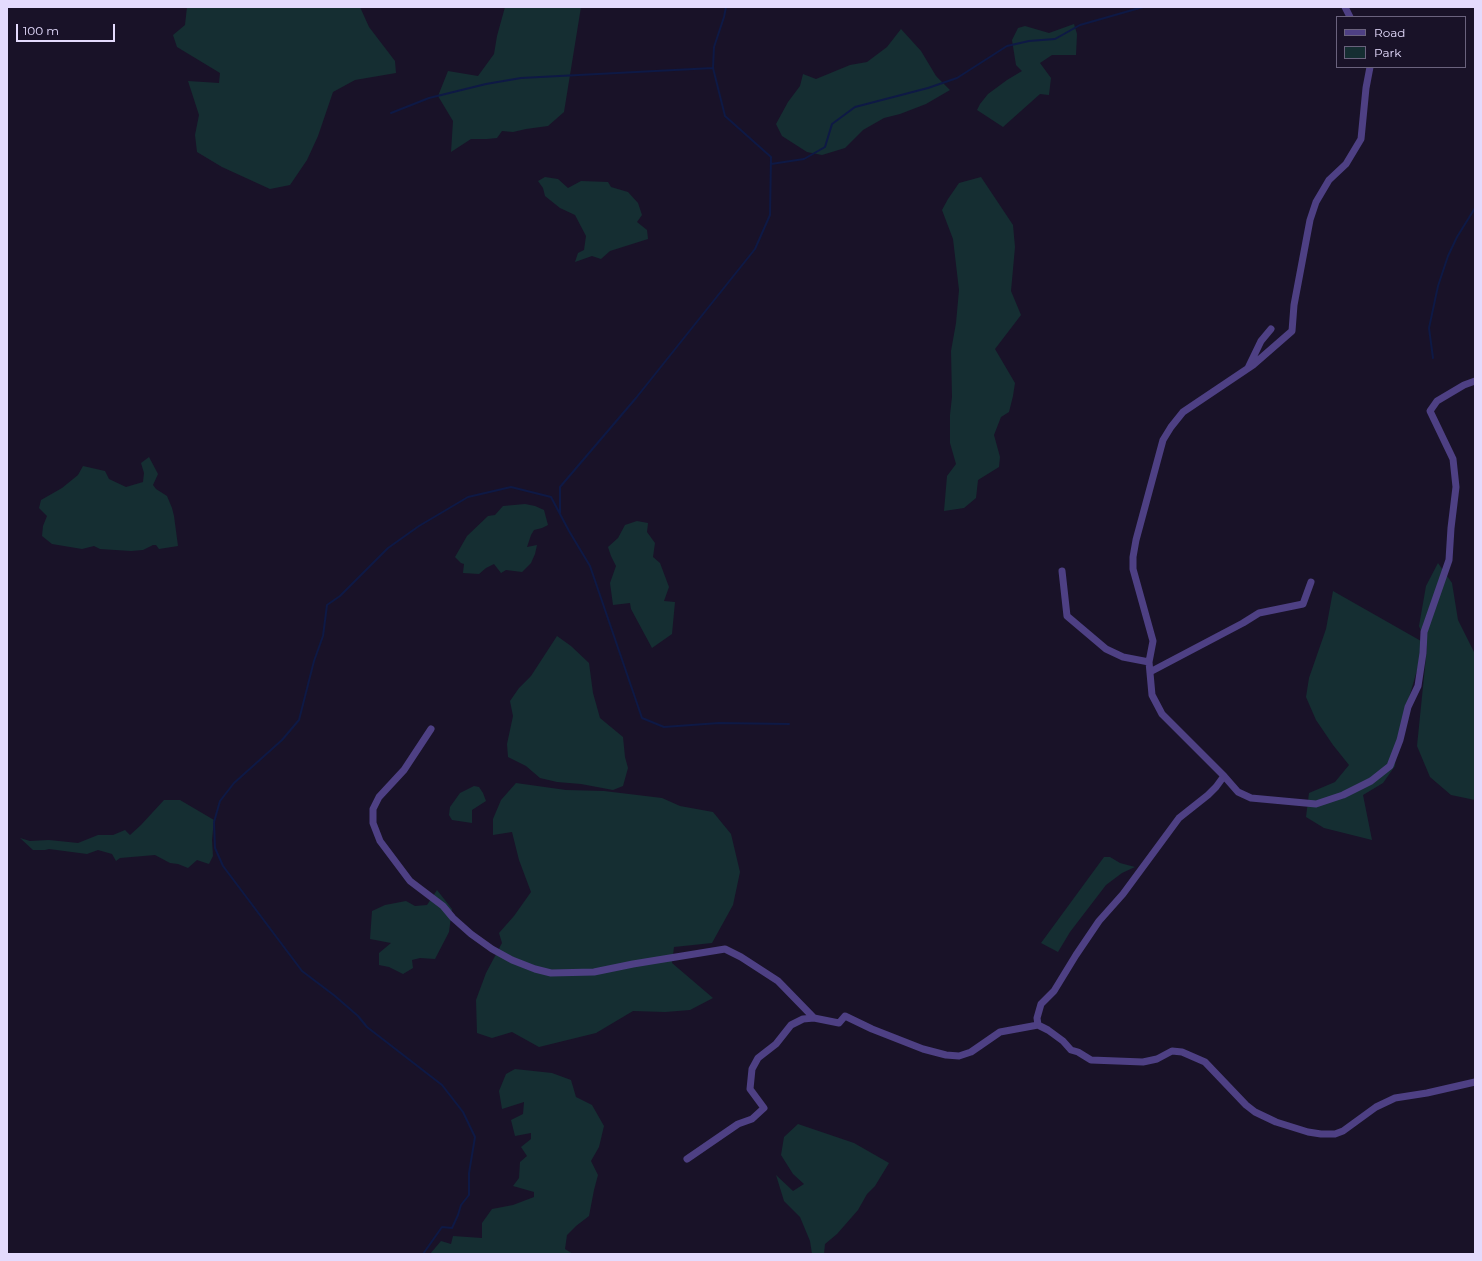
<!DOCTYPE html>
<style>
body{margin:0}
#map{position:relative;width:1482px;height:1261px;overflow:hidden;background:#191228;font-family:Montserrat,sans-serif}
canvas{display:block}
.frame{position:absolute;inset:0;border:8px solid #e4dbfd;pointer-events:none}
.legend{position:absolute;left:1336px;top:16px;width:130px;height:52px;box-sizing:border-box;background:#191228;border:1px solid #6a627d;margin:0;padding:5px 7px;list-style:none;font-size:12px;color:#e4dbfd}
.legend li{display:flex;align-items:center;gap:8px;height:20px}
.legend b{width:20px;border:1px solid #6a627d}
.scale{position:absolute;left:16px;top:24px;width:99px;height:18px;box-sizing:border-box;border:2px solid #e4dbfd;border-top:0;padding-left:5px;font-size:12px;line-height:14px;white-space:nowrap;color:#e4dbfd;-webkit-text-stroke:3px #191228;paint-order:stroke}
</style>
<div id="map">
<canvas width="1482" height="1261"></canvas>
<div class="frame"></div>
<ul class="legend">
<li><b style="height:5px;background:#4e4084"></b>Road</li>
<li><b style="height:11px;background:#152e32"></b>Park</li>
</ul>
<div class="scale">100 m</div>
</div>
<script>
const g = document.querySelector('canvas').getContext('2d');
g.lineJoin = 'round';
function fill(path, color) { g.fillStyle = color; g.fill(path, 'evenodd'); }
const shape = rows => new Path2D(rows.map(r => 'M' + r).join(''));
function strokePath(path, color, width, dash) { g.strokeStyle = color; g.lineWidth = width; g.lineCap = dash ? 'butt' : 'round'; g.setLineDash(dash || []); g.stroke(path); }
fill(shape([
 [187,7,360,7,369,27,395,61,396,73,355,80,333,92,318,136,307,160,290,185,270,189,222,167,197,152,195,135,199,115,188,81,219,83,220,73,177,47,173,35,185,25],
 [505,7,581,7,564,112,548,126,526,129,513,132,502,131,497,138,487,139,471,139,451,152,453,121,438,96,448,71,478,76,494,54,497,36],
 [1074,24,1077,34,1076,55,1052,55,1040,63,1051,78,1049,95,1040,94,1003,127,977,110,980,104,988,94,1007,80,1022,71,1016,65,1012,40,1018,28,1025,26,1049,33],
 [901,29,921,51,936,76,950,90,926,104,900,114,884,118,863,130,845,148,822,155,807,152,782,136,776,124,788,102,800,86,803,74,816,79,850,65,867,62,887,47],
 [545,177,558,179,568,188,581,181,608,182,611,187,628,192,638,203,642,215,637,222,647,230,648,239,610,251,601,259,592,256,575,262,578,253,584,250,586,236,575,215,560,208,545,196,543,188,538,181],
 [981,177,1013,225,1015,247,1011,291,1021,315,995,349,1015,383,1013,396,1009,412,1001,417,994,435,1000,457,999,467,978,480,976,498,964,508,944,511,947,476,956,464,950,443,950,415,952,397,951,351,956,323,959,290,953,239,942,210,948,199,959,183],
 [149,457,158,474,153,485,156,489,167,496,172,508,174,516,178,546,159,549,156,545,153,545,143,550,131,551,100,549,94,546,82,549,52,544,42,536,43,526,47,516,39,508,41,500,62,488,78,475,83,466,105,471,109,479,126,487,143,482,144,473,141,463],
 [525,504,535,506,544,510,548,525,542,528,534,530,531,535,527,547,537,545,535,554,531,563,522,572,506,570,501,573,494,564,486,568,479,574,463,573,464,564,461,563,455,557,467,536,488,516,495,515,503,506],
 [637,521,648,523,647,532,655,543,653,557,660,563,669,587,664,601,675,602,672,634,652,648,631,609,630,603,613,605,610,583,616,566,611,556,608,547,618,538,625,525],
 [1438,563,1452,583,1458,620,1475,654,1475,800,1451,795,1430,777,1417,746,1427,647,1419,626,1426,586],
 [1333,591,1421,641,1420,660,1397,739,1395,766,1383,783,1363,795,1372,840,1324,828,1306,817,1309,793,1335,782,1349,765,1333,745,1316,720,1306,697,1309,678,1326,629],
 [557,636,571,646,589,663,593,693,600,718,623,737,625,757,628,768,623,786,613,790,581,784,557,782,540,778,526,766,508,757,507,744,513,716,510,701,519,688,531,676],
 [516,783,566,790,604,791,662,798,680,806,713,812,731,834,740,872,733,905,712,943,674,947,672,963,713,998,690,1010,665,1012,633,1011,596,1033,539,1047,512,1032,492,1038,477,1033,476,1000,486,973,502,943,499,933,514,916,531,892,519,860,512,832,493,835,493,819,501,800],
 [474,786,479,787,483,793,486,801,472,810,472,823,452,820,449,815,450,807,460,793],
 [164,800,180,800,214,820,212,840,213,856,209,864,197,860,188,868,178,864,170,863,155,855,120,858,116,861,112,854,98,850,87,854,49,849,45,850,33,850,20,838,30,841,49,840,78,843,98,835,113,835,125,830,130,835,141,825],
 [1104,857,1110,857,1120,863,1135,867,1122,873,1106,885,1070,932,1058,952,1041,943],
 [437,890,452,909,449,932,435,959,420,958,412,960,413,968,403,974,389,967,379,965,379,953,391,943,370,939,372,911,385,905,406,901,415,906,427,905],
 [515,1069,552,1073,571,1080,576,1097,592,1105,604,1126,599,1147,591,1161,598,1175,594,1190,589,1216,576,1226,567,1235,565,1249,573,1254,430,1254,441,1241,451,1244,453,1236,482,1238,482,1223,492,1209,513,1205,534,1197,534,1192,513,1186,519,1178,520,1162,527,1156,521,1147,531,1139,531,1133,515,1136,511,1120,523,1114,524,1102,502,1109,499,1091,506,1074],
 [798,1124,854,1143,889,1163,875,1186,867,1194,858,1210,837,1234,825,1244,824,1254,812,1254,810,1241,800,1217,784,1201,776,1175,793,1191,804,1184,793,1174,781,1155,784,1137]
]), '#152e32');
strokePath(shape([
 [391,113,429,98,486,84,521,78,713,68],
 [771,164,804,159,825,147,832,124,855,107,928,88,957,78,1007,46,1029,41,1055,39,1080,25,1143,7],
 [1433,358,1429,328,1438,286,1448,256,1457,237,1475,208],
 [560,513,560,487,636,398,755,249,770,215,771,157,725,116,713,68,714,47,724,17,726,7],
 [423,1254,442,1227,452,1228,458,1215,461,1205,469,1195,469,1173,475,1137,463,1112,442,1085,367,1027,358,1016,335,996,302,971,223,866,215,848,214,822,220,801,234,783,282,740,299,720,314,661,323,636,327,605,340,596,388,548,419,526,468,497,511,487,551,497,569,531,590,566,642,718,664,727,719,723,789,724]
]), '#0e1945', 2);
strokePath(shape([
 [1345,7,1350,17],
 [1248,368,1261,341,1271,329],
 [1062,571,1067,616,1106,649,1123,657,1149,662],
 [1150,672,1243,623,1259,613,1303,604,1311,582],
 [431,729,404,770,379,797,373,809,373,823,380,841,410,881,443,906,453,918,471,934,492,949,512,960,535,969,551,973,594,972,633,964,725,949,741,957,778,981,814,1018,803,1019,791,1025,776,1044,758,1058,752,1069,750,1089,764,1108,752,1119,738,1124,687,1159],
 [1224,776,1238,792,1251,798,1316,804,1343,795,1371,781,1390,766,1400,740,1408,707,1418,686,1423,653,1424,632,1449,560,1451,528,1456,487,1453,459,1430,411,1437,401,1464,385,1475,381],
 [814,1018,839,1023,845,1016,872,1029,923,1049,946,1055,959,1056,971,1052,1000,1032,1038,1025,1048,1030,1063,1041,1071,1050,1078,1052,1091,1060,1143,1062,1157,1059,1172,1051,1182,1052,1205,1062,1246,1105,1255,1112,1276,1122,1308,1132,1321,1134,1335,1134,1343,1131,1376,1107,1395,1098,1427,1093,1475,1082],
 [1038,1025,1037,1018,1041,1004,1054,991,1076,955,1099,921,1123,894,1179,818,1208,795,1216,787,1224,776,1162,714,1152,695,1149,662,1153,641,1133,569,1133,557,1136,540,1163,440,1171,427,1183,412,1253,365,1292,331,1294,305,1310,220,1316,202,1329,180,1346,164,1361,139,1366,88,1370,67]
]), '#4e4084', 7);
</script>
